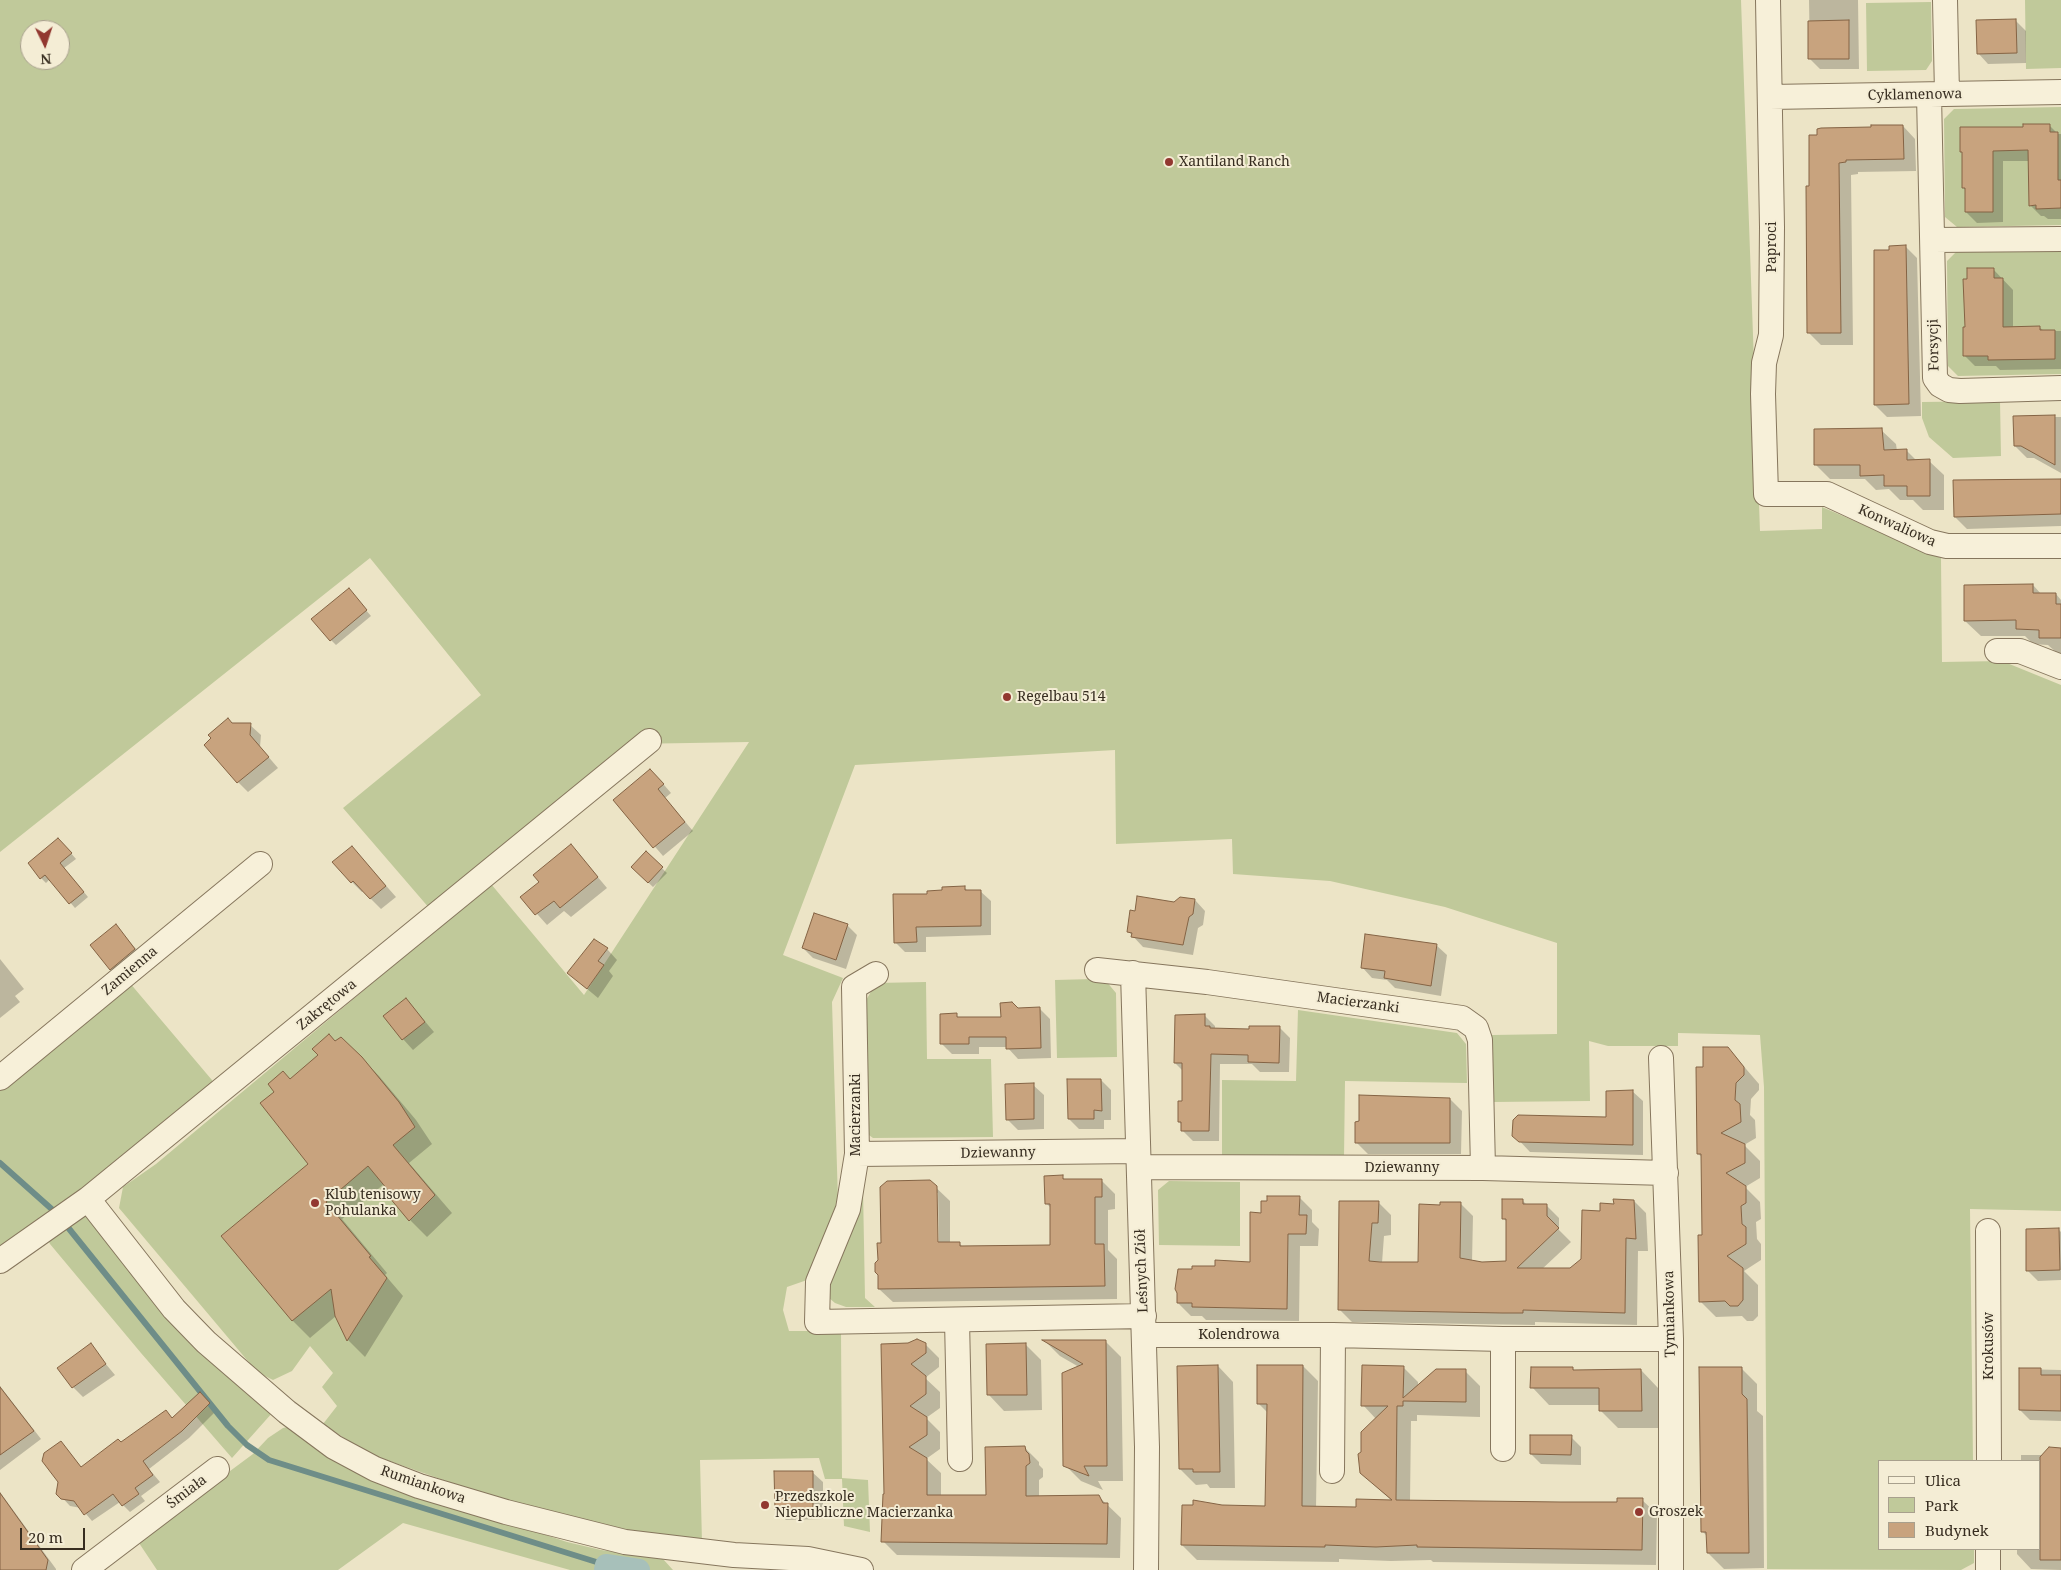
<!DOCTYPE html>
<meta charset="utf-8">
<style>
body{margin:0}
#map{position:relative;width:2061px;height:1570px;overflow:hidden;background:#ece4c6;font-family:"Noto Serif",serif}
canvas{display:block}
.legend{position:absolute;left:1878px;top:1460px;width:162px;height:90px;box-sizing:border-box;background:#f4edd5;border:1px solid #a8a08d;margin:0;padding:6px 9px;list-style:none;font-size:15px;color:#372d20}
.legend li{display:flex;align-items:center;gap:10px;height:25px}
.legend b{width:25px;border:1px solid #a8a08d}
.north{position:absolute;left:20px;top:20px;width:50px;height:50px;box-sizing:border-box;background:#f4edd5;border:1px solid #a8a08d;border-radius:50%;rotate:176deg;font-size:14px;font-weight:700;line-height:20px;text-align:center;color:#372d20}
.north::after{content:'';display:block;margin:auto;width:18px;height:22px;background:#923830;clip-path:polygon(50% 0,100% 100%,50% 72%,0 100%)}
.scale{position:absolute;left:20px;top:1528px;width:65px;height:22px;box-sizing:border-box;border:2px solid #372d20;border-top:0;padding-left:6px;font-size:15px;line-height:18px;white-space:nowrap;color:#372d20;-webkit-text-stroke:4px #f4edd5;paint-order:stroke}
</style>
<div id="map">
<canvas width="2061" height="1570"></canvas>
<ul class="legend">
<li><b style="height:6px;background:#f7f0d9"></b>Ulica</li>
<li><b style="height:14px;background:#c0c99a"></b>Park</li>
<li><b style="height:14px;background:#c8a37e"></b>Budynek</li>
</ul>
<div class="north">N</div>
<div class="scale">20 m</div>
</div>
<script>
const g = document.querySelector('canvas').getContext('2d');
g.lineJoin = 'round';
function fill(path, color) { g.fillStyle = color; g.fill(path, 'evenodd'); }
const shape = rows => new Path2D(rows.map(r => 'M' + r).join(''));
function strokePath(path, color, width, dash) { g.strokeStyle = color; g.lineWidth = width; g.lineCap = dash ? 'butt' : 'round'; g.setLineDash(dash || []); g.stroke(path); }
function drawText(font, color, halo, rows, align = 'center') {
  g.font = font + ' "Noto Serif",serif'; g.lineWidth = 4; g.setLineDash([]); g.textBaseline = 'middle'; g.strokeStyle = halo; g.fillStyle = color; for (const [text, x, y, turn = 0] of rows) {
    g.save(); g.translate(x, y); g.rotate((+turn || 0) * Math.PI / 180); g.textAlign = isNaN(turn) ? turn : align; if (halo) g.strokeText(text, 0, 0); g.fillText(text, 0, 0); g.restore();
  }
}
fill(shape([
 [0,0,1741,0,1760,531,1822,529,1822,507,1941,558,1942,662,2002,661,2061,685,2061,1211,1970,1209,1973,1461,1880,1461,1880,1549,1974,1549,1974,1563,1961,1570,1767,1569,1764,1087,1760,1035,1678,1033,1678,1046,1608,1046,1589,1041,1590,1101,1493,1102,1492,1035,1557,1034,1557,943,1445,907,1330,881,1233,874,1232,839,1116,844,1115,750,855,765,783,955,843,978,832,1002,838,1201,824,1246,807,1280,787,1287,783,1310,789,1331,841,1331,842,1478,868,1480,870,1532,844,1526,842,1479,825,1479,819,1458,700,1460,702,1543,606,1528,480,1493,367,1453,323,1424,337,1406,322,1387,333,1373,310,1346,292,1371,273,1380,257,1372,119,1208,123,1187,156,1164,491,884,584,995,749,742,630,744,430,909,343,808,481,695,370,558,0,852],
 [30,30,60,30,60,60,30,60],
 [2025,0,2061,0,2061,68,2026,69],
 [1931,2,1932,61,1926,70,1867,71,1866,3],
 [2061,107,2061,225,1957,227,1945,217,1944,119,1954,109],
 [2061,251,2061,374,1958,376,1948,366,1947,261,1956,252],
 [2000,401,2001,456,1953,458,1929,437,1922,418,1922,402],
 [1094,979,1106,981,1116,993,1117,1057,1057,1058,1055,980],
 [129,982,217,1086,0,1253,0,1089],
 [926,982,927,1059,991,1059,993,1137,873,1138,862,1130,861,1009,876,983],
 [1298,1010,1457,1033,1466,1044,1467,1083,1345,1081,1344,1158,1222,1156,1222,1080,1296,1081],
 [1169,1181,1240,1182,1240,1246,1159,1245,1158,1190],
 [863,1189,865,1298,875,1307,846,1307,835,1303,829,1298,830,1269,847,1222],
 [82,1215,91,1218,202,1353,238,1386,273,1412,232,1458,141,1353,50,1244,48,1240],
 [295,1425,356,1472,567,1542,601,1550,663,1559,673,1570,570,1570,403,1523,338,1570,157,1570,137,1540,253,1454,268,1438,283,1428]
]), '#c0c99a');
fill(shape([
 [1809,0,1892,0,1858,0,1859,69,1820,69,1810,59],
 [2015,20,2026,31,2026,63,1988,64,1978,53],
 [2049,125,2058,134,2061,134,2061,219,2048,219,2044,216,2041,216,2030,205,2030,161,2003,161,2003,222,1977,223,1966,212,1966,191,1963,187,1963,154,1961,151,2024,128],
 [1903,126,1915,139,1916,171,1858,172,1858,174,1851,175,1853,345,1821,345,1809,333,1810,136],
 [1905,246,1917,258,1921,416,1887,417,1875,405,1891,251],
 [1993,269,2013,290,2013,328,2039,327,2044,331,2061,331,2061,369,2000,370,1996,366,1975,366,1964,355,1966,328],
 [2014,417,2061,417,2061,473,2034,458,2027,458,2015,446],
 [1881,430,1896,444,1897,451,1906,450,1917,461,1929,461,1944,475,1944,510,1923,510,1913,500,1900,500,1889,489,1876,490,1865,479,1830,479,1816,465],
 [2061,480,2061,526,1967,529,1955,517],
 [2033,585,2042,595,2056,594,2061,600,2061,653,2057,653,2048,645,2033,644,2025,636,1981,636,1965,621],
 [353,595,371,616,336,645,331,640],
 [232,724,250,725,261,735,260,747,278,768,248,792,238,782],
 [659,779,671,793,665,798,693,831,663,856,615,800],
 [63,844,76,859,64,868,88,897,75,908,50,879,46,883,41,878],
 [571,845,607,888,571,917,564,911,547,925,522,897,541,882],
 [352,847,396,897,381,909,363,891,362,892,352,882],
 [646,853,667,873,653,887,632,867],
 [965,888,968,891,980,891,991,901,991,935,926,937,926,952,905,952,895,942,928,895],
 [1195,900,1205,911,1203,925,1198,928,1193,955,1143,947,1129,932,1136,912],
 [847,925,857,935,846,969,813,958,803,948],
 [116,926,150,965,126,985,111,969],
 [1436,945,1447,955,1441,996,1395,988,1387,980,1372,978,1362,967],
 [607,949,617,960,609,971,613,976,598,998,568,973],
 [0,959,24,989,15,996,20,1002,0,1018],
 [406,999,434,1032,413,1050,403,1039],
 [1018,1009,1040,1009,1050,1019,1051,1058,1018,1059,1007,1047,979,1047,979,1054,952,1054,942,1044,956,1015,960,1019,1002,1018],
 [1205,1016,1215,1026,1215,1029,1250,1030,1279,1027,1290,1038,1289,1072,1260,1072,1252,1064,1220,1064,1219,1141,1193,1141,1182,1130,1182,1125,1179,1122,1183,1102,1183,1071,1175,1063],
 [336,1042,361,1058,379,1076,416,1120,432,1144,409,1163,452,1213,427,1237,410,1220,384,1184,342,1219,387,1273,385,1275,403,1296,365,1357,348,1340,336,1316,310,1338,293,1321,223,1237,310,1165,290,1080],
 [1728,1048,1759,1084,1759,1090,1751,1099,1750,1115,1755,1120,1756,1138,1744,1145,1760,1161,1760,1178,1745,1187,1760,1202,1761,1219,1756,1222,1757,1239,1761,1244,1761,1260,1744,1271,1758,1285,1758,1316,1753,1321,1747,1321,1742,1316,1716,1317,1700,1301,1703,1237,1702,1157,1698,1154,1704,1068],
 [1101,1080,1111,1090,1111,1120,1104,1120,1104,1129,1079,1129,1069,1119],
 [1033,1085,1044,1095,1044,1129,1018,1130,1007,1119],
 [1632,1091,1643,1101,1643,1155,1530,1152,1514,1135,1607,1118],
 [1450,1099,1462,1111,1461,1154,1368,1154,1356,1142],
 [1062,1177,1066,1180,1101,1180,1115,1194,1115,1209,1108,1210,1108,1250,1117,1259,1117,1299,893,1302,879,1289,879,1261,882,1244,929,1181,950,1201,950,1243,959,1243,964,1248,1051,1246,1051,1208,1046,1203],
 [936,1193,938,1193,939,1248,936,1248],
 [1299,1197,1312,1210,1312,1222,1319,1229,1318,1246,1300,1246,1299,1321,1206,1320,1202,1316,1191,1316,1178,1303,1216,1268,1251,1263,1262,1214],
 [1522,1200,1527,1205,1546,1205,1559,1218,1559,1230,1571,1242,1541,1270,1570,1270,1582,1260,1601,1212,1615,1205,1634,1201,1646,1213,1648,1251,1638,1251,1637,1325,1535,1322,1535,1325,1352,1322,1339,1309,1378,1202,1391,1215,1391,1235,1384,1236,1382,1263,1420,1263,1441,1206,1460,1203,1473,1216,1472,1262,1482,1264,1507,1262,1508,1223,1504,1219],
 [2059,1230,2061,1232,2061,1280,2038,1281,2028,1271],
 [1105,1341,1121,1357,1123,1481,1098,1481,1103,1490,1081,1481,1065,1465,1079,1367,1060,1356,1046,1342],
 [925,1344,939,1358,939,1367,925,1378,940,1392,940,1408,926,1418,940,1432,940,1449,926,1459,941,1473,941,1496,988,1497,1025,1448,1039,1462,1039,1465,1043,1469,1043,1477,1039,1480,1039,1497,1098,1496,1121,1518,1120,1558,897,1555,883,1541,885,1495,883,1345],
 [1025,1344,1041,1360,1042,1410,1004,1411,989,1395],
 [90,1345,115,1375,83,1397,73,1387],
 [1218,1366,1233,1382,1235,1488,1210,1488,1207,1484,1196,1485,1180,1469],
 [1303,1366,1318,1381,1316,1508,1357,1509,1392,1501,1361,1473,1376,1419,1363,1405,1403,1367,1418,1382,1418,1386,1465,1371,1480,1386,1480,1417,1417,1415,1417,1421,1411,1421,1410,1501,1619,1503,1642,1500,1657,1514,1656,1565,1433,1562,1431,1560,1391,1561,1339,1559,1339,1562,1197,1560,1182,1545,1222,1506,1266,1507,1268,1413,1258,1403],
 [1741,1368,1757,1384,1757,1411,1763,1416,1764,1568,1724,1569,1708,1553,1707,1536,1702,1531],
 [1573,1369,1575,1371,1641,1370,1658,1388,1659,1428,1618,1428,1600,1410,1600,1405,1549,1405,1532,1387],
 [2020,1369,2061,1370,2061,1421,2030,1420,2020,1410],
 [0,1386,41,1439,0,1470],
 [200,1394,216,1411,189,1438,149,1469,160,1482,141,1496,145,1501,130,1512,120,1502,92,1521,81,1508,70,1506,58,1493,61,1442,82,1468,121,1444,173,1419],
 [1571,1437,1581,1447,1581,1465,1541,1464,1531,1454],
 [2061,1449,2061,1570,2031,1569,2017,1554,2017,1549,2040,1549,2040,1461,2021,1461,2021,1455,2043,1455],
 [812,1472,823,1482,823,1519,786,1520,776,1510],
 [0,1492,56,1569,56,1570,0,1570]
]), '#0003');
strokePath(shape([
 [0,1163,55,1212],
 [66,1225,228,1426,247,1445,269,1460,606,1565]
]), '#6e8d88', 6);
strokePath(shape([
 [605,1570,606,1565,639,1570]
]), '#a7c0ba', 22);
const building = shape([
 [2016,19,2017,53,1977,54,1976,20,2016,19],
 [1849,20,1849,59,1808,59,1808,21,1849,20],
 [2023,124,2050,124,2050,132,2058,132,2058,180,2061,180,2061,208,2036,209,2036,205,2029,206,2028,150,1993,151,1993,212,1965,212,1965,188,1962,188,1962,152,1960,152,1960,127,2023,127,2023,124],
 [1871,125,1903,125,1904,159,1846,160,1846,162,1839,163,1841,333,1807,333,1806,186,1809,186,1809,135,1817,135,1817,129,1821,128,1871,127,1871,125],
 [1906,245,1909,404,1874,405,1874,250,1889,250,1889,246,1906,245],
 [1967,268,1994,268,1994,278,2003,278,2003,327,2040,326,2040,330,2055,330,2055,359,1988,360,1988,356,1963,356,1963,327,1965,327,1963,279,1967,279,1967,268],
 [2055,415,2055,465,2021,446,2014,446,2013,416,2055,415],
 [1882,428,1884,450,1907,449,1907,460,1930,459,1930,496,1907,496,1907,486,1884,486,1884,475,1860,476,1860,465,1814,465,1814,429,1882,428],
 [2061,479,2061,514,1954,517,1953,480,2061,479],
 [2033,584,2033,593,2056,593,2056,604,2061,604,2061,638,2039,638,2039,630,2016,629,2016,620,1964,621,1964,585,2033,584],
 [349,588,367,610,330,641,311,619,349,588],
 [228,718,232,723,251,723,250,735,269,757,237,783,204,745,211,738,208,735,228,718],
 [650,769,664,784,658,789,685,822,653,848,613,800,650,769],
 [58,838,72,853,60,863,84,892,69,904,45,875,40,879,28,863,58,838],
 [571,844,598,877,560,908,554,901,535,915,520,897,539,882,533,875,571,844],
 [352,846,386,886,370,899,353,881,351,883,332,862,352,846],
 [646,851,663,867,648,883,631,867,646,851],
 [965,886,965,890,981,890,981,926,916,927,917,942,894,943,893,894,927,894,927,891,942,890,942,887,965,886],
 [1137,896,1174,902,1180,897,1195,899,1193,914,1189,917,1183,945,1131,937,1132,933,1127,932,1130,910,1135,911,1137,896],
 [814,913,848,924,836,960,802,948,814,913],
 [116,924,135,949,110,970,90,945,116,924],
 [1365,934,1437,944,1431,986,1384,978,1385,971,1361,968,1365,934],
 [594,939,608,948,598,961,604,965,587,989,567,973,594,939],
 [406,998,425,1022,402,1040,383,1016,406,998],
 [1012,1002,1018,1008,1040,1007,1041,1048,1006,1049,1006,1037,969,1037,969,1044,940,1044,940,1014,957,1013,957,1017,1001,1017,1000,1003,1012,1002],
 [1205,1014,1205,1026,1210,1026,1210,1028,1249,1029,1249,1026,1280,1026,1279,1063,1248,1062,1248,1055,1211,1054,1209,1131,1181,1131,1181,1122,1178,1122,1178,1101,1182,1101,1182,1063,1174,1063,1175,1015,1205,1014],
 [329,1034,335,1041,341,1037,362,1057,399,1102,415,1127,393,1145,435,1195,409,1221,389,1197,392,1195,368,1166,326,1202,371,1256,369,1257,387,1278,347,1341,335,1316,331,1289,292,1321,221,1236,308,1164,260,1103,274,1092,268,1084,283,1071,290,1079,318,1055,312,1049,329,1034],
 [1703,1047,1728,1047,1744,1067,1744,1075,1736,1083,1735,1100,1740,1104,1741,1122,1721,1133,1745,1144,1745,1163,1726,1173,1746,1186,1746,1203,1741,1206,1742,1224,1746,1227,1746,1244,1727,1256,1743,1268,1743,1300,1738,1306,1730,1306,1725,1301,1699,1302,1698,1235,1702,1235,1701,1154,1697,1154,1696,1067,1703,1067,1703,1047],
 [1067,1079,1101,1079,1102,1111,1094,1110,1094,1119,1068,1119,1067,1079],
 [1034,1083,1034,1119,1006,1120,1005,1084,1034,1083],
 [1633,1090,1633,1145,1519,1142,1512,1136,1513,1120,1518,1115,1606,1117,1606,1091,1633,1090],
 [1359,1095,1450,1098,1450,1143,1355,1143,1355,1122,1359,1121,1359,1095],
 [1063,1175,1063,1179,1102,1179,1102,1197,1095,1197,1095,1244,1104,1244,1105,1286,878,1289,878,1275,875,1272,875,1263,878,1260,877,1243,881,1243,880,1187,887,1181,930,1180,937,1186,938,1242,960,1242,960,1246,1050,1245,1050,1204,1045,1204,1044,1176,1063,1175],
 [1267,1196,1300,1196,1299,1215,1307,1215,1306,1234,1288,1234,1287,1309,1192,1307,1192,1303,1177,1303,1177,1293,1175,1289,1178,1269,1192,1269,1192,1266,1215,1266,1215,1260,1250,1262,1250,1212,1261,1213,1261,1201,1267,1201,1267,1196],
 [1502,1199,1523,1199,1523,1204,1547,1204,1547,1216,1559,1228,1517,1268,1570,1268,1581,1259,1582,1210,1600,1211,1600,1203,1614,1204,1613,1199,1634,1200,1636,1239,1626,1238,1625,1313,1523,1310,1523,1313,1502,1313,1338,1310,1339,1201,1379,1201,1378,1223,1372,1223,1369,1261,1380,1262,1418,1262,1419,1204,1440,1205,1440,1202,1461,1202,1460,1258,1482,1262,1506,1261,1506,1219,1502,1219,1502,1199],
 [2059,1228,2060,1270,2026,1271,2026,1229,2059,1228],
 [917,1339,926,1343,926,1353,911,1364,926,1376,926,1394,910,1406,927,1417,927,1435,909,1447,927,1458,927,1495,986,1495,985,1447,1025,1446,1026,1451,1029,1454,1030,1463,1026,1466,1026,1496,1099,1495,1103,1503,1108,1503,1107,1544,881,1542,883,1494,884,1494,881,1344,908,1343,917,1339],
 [1042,1340,1106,1340,1107,1466,1084,1466,1089,1476,1063,1466,1062,1373,1083,1364,1042,1340],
 [91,1343,106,1364,72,1388,57,1368,91,1343],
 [1026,1343,1027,1395,987,1395,986,1344,1026,1343],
 [1218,1365,1220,1472,1193,1472,1193,1469,1179,1469,1177,1366,1218,1365],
 [1257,1365,1303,1365,1302,1506,1356,1507,1356,1499,1392,1500,1360,1473,1358,1454,1361,1452,1361,1432,1388,1406,1361,1406,1362,1365,1404,1366,1403,1398,1436,1369,1466,1369,1466,1402,1403,1401,1403,1406,1397,1406,1396,1500,1561,1502,1617,1502,1617,1498,1643,1498,1642,1550,1417,1547,1417,1545,1376,1547,1325,1545,1325,1547,1181,1545,1182,1505,1193,1505,1193,1500,1222,1505,1265,1506,1267,1404,1257,1404,1257,1365],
 [1531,1367,1573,1367,1573,1370,1641,1369,1642,1411,1599,1411,1599,1388,1530,1388,1531,1367],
 [1699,1367,1742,1367,1742,1394,1747,1399,1749,1553,1707,1553,1706,1532,1701,1532,1699,1367],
 [2019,1368,2041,1368,2041,1375,2061,1375,2061,1411,2019,1410,2019,1368],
 [0,1387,34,1431,0,1455,0,1387],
 [200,1392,210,1403,182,1431,143,1461,153,1475,135,1488,139,1494,122,1506,113,1494,84,1515,74,1501,61,1499,56,1494,58,1482,42,1461,44,1453,61,1441,81,1467,118,1439,121,1442,166,1410,172,1418,200,1392],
 [1530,1435,1572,1435,1571,1455,1530,1454,1530,1435],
 [2049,1447,2061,1448,2061,1560,2040,1560,2040,1457,2049,1447],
 [774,1471,813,1471,813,1509,775,1510,774,1471],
 [0,1493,48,1560,46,1570,0,1570,0,1493]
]);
fill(building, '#c8a37e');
strokePath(building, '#846344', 1);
const minor = shape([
 [1768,0,1772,227,1771,335,1764,363,1763,394,1766,494,1827,494,1930,542,1947,546,2061,546],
 [1945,0,1947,94],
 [1929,95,1935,378,1940,385,1949,390,1960,391,2061,388],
 [1770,97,2061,92],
 [1933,240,2061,239],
 [1997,651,2020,651,2061,667],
 [1097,970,1207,982,1462,1018,1476,1028,1480,1040,1483,1168],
 [1133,973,1147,1447,1146,1570],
 [876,974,854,987,857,1154,848,1209,818,1282,817,1322,1144,1316],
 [1661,1058,1671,1339,1671,1570],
 [0,1078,260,864],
 [857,1154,1138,1151],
 [1139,1167,1483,1168,1666,1173],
 [88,1199,174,1309,206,1342,287,1412,334,1447,375,1469,419,1486,506,1512,625,1542,734,1555,808,1559,861,1570],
 [1988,1231,1989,1461],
 [0,1261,88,1199,649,741],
 [957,1320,960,1459],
 [1144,1335,1333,1335,1503,1339,1671,1339],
 [1503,1449,1503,1339],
 [1332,1471,1333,1335],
 [84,1570,217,1469],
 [1988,1570,1988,1549]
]);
strokePath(minor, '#86765d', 26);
strokePath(minor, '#f7f0d9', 24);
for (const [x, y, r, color] of [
 [1169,162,5,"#923830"],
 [1007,697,5,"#923830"],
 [315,1203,5,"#923830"],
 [765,1505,5,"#923830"],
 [1639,1512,5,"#923830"]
]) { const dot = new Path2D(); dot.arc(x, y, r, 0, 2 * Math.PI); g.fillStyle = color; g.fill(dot); strokePath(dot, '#f4edd5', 2); }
drawText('14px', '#372d20', '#f4edd5', [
 ["Cyklamenowa",1915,95,-1],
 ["Paproci",1772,247,-90],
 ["Forsycji",1934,345,-91],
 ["Konwaliowa",1897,526,24],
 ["Zamienna",130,971,-40],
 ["Macierzanki",1358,1003,8],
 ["Zakrętowa",327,1005,-39],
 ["Macierzanki",856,1115,-90],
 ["Dziewanny",998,1153,-1],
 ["Dziewanny",1402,1168],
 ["Leśnych Ziół",1142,1271,-92],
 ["Tymiankowa",1670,1314,-91],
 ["Kolendrowa",1239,1335],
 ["Krokusów",1989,1346,-90],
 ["Rumiankowa",423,1485,19],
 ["Śmiała",187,1492,-37]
]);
drawText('14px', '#372d20', '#f4edd5', [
 ["Xantiland Ranch",1179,162],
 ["Regelbau 514",1017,697],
 ["Klub tenisowy",325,1195],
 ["Pohulanka",325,1211],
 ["Przedszkole",775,1497],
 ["Niepubliczne Macierzanka",775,1513],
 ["Groszek",1649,1512]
], 'left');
</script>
